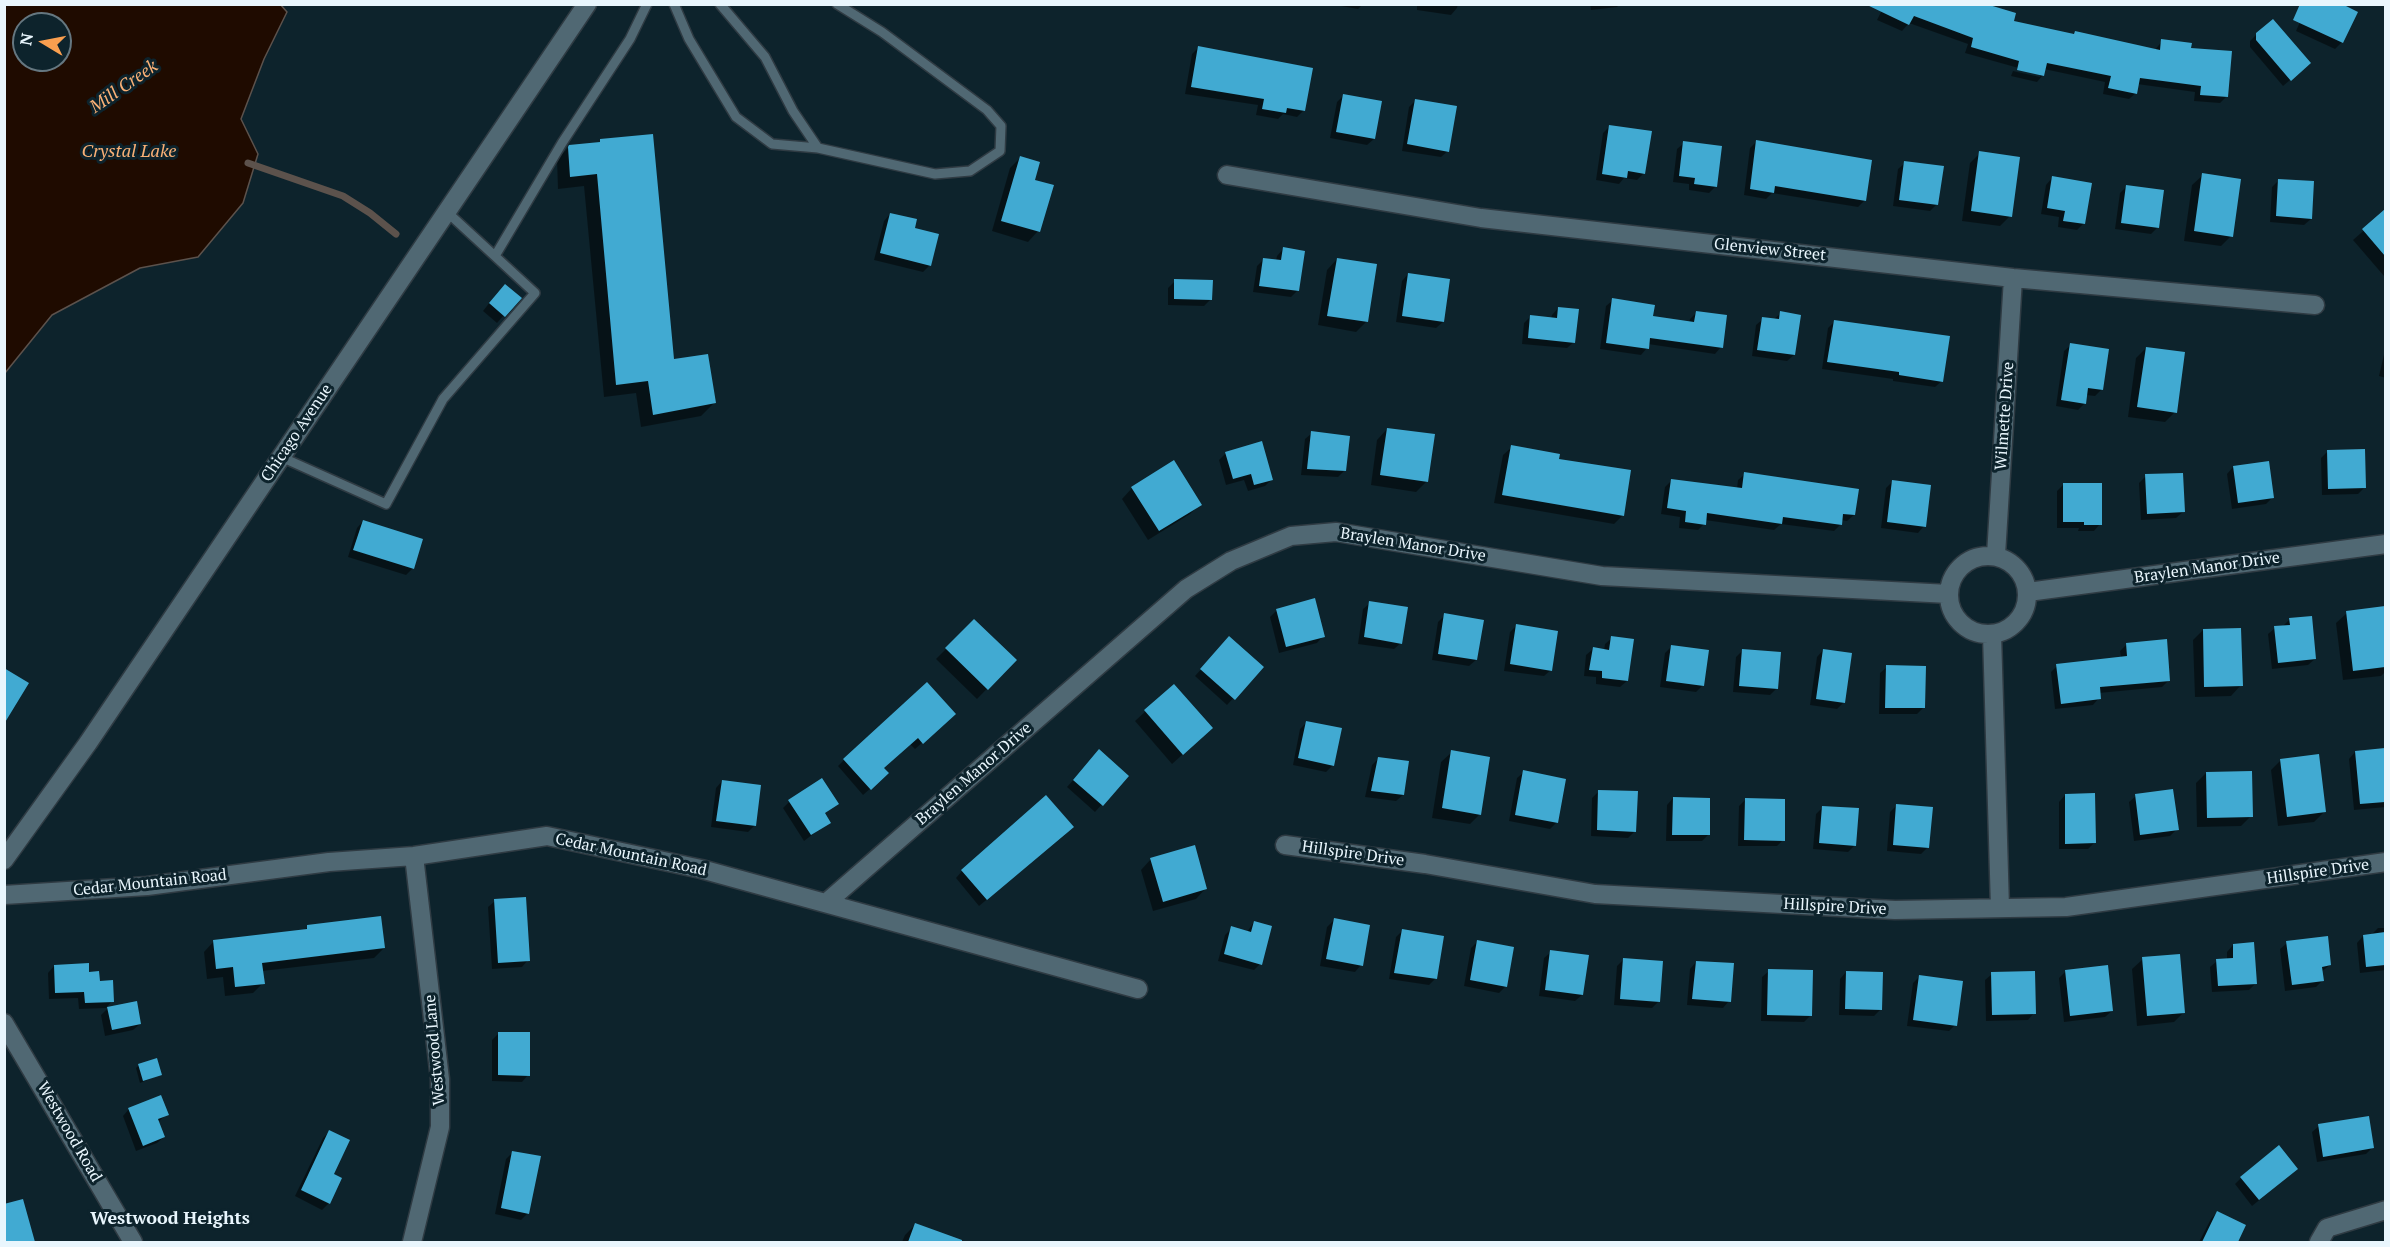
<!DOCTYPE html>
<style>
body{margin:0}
#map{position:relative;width:2390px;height:1247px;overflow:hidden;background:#0d232c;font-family:"PT Serif",serif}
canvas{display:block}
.frame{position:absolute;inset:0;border:6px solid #e9f6fd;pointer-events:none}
.north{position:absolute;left:12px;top:12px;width:60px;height:60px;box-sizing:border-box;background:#0d232c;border:2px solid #657780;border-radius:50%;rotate:280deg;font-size:16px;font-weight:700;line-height:24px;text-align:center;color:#e9f6fd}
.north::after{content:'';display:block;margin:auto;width:21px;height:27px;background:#fa9f4f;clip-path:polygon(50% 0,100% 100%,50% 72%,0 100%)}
</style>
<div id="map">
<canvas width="2390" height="1247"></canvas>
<div class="frame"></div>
<div class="north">N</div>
</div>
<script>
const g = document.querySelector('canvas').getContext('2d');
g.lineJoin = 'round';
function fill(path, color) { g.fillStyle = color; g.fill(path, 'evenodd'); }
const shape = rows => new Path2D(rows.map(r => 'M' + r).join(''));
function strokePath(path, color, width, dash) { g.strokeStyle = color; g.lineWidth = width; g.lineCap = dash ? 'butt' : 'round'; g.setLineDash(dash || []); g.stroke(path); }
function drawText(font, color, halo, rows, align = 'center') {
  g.font = font + ' "PT Serif",serif'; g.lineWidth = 6; g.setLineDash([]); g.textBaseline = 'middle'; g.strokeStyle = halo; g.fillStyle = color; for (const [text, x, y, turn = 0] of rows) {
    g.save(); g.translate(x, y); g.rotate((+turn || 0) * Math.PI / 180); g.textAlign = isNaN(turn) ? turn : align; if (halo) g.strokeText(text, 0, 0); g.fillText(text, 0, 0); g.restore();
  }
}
const water = shape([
 [5,4,280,4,287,12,264,59,241,119,258,154,243,203,198,257,140,268,52,315,5,373,5,4],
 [24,24,60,24,60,60,24,60,24,24]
]);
fill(water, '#1f0b00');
strokePath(water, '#5c524c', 1.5);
fill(shape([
 [1330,4,1363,4,1358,9],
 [1458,4,1457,8,1451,15,1417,10,1417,4],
 [1590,4,1620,4,1617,7,1591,10],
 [2308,4,2342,42,2335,49,2296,31],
 [1883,8,2012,22,2072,35,2075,32,2155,50,2162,41,2189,49,2226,97,2220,103,2194,101,2195,92,2137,84,2136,93,2129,99,2103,94,2105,82,2044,69,2043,75,2037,82,2011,76,2013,71,2040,77,2040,74,1965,53,1968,44,1909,23,1902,31,1877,20],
 [2257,34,2303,69,2283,86,2250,47,2250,41],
 [1198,48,1304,110,1297,117,1283,114,1278,119,1256,115,1258,105,1185,94,1192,54],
 [1344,95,1374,139,1367,145,1330,138,1337,102],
 [1415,101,1448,151,1441,157,1402,151,1409,107],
 [1610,126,1644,173,1637,180,1624,178,1619,184,1596,180,1603,133],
 [652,136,673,361,714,403,701,416,641,427,636,393,604,397,584,186,558,189,557,159,570,146],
 [1756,142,1865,200,1858,207,1772,193,1766,199,1744,195,1750,148],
 [1684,143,1716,186,1709,193,1689,190,1689,184,1673,182,1677,149],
 [1980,153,2010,216,2000,226,1962,221,1970,163],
 [1020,158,1033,181,1038,231,1028,242,992,231,1010,168],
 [1905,163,1937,204,1930,211,1893,206,1898,169],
 [2203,175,2231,236,2221,246,2184,241,2192,185],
 [2052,178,2084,223,2077,230,2058,227,2059,217,2041,214,2046,185],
 [2279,180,2311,219,2304,225,2270,222,2272,187],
 [2127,186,2157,228,2151,234,2115,229,2120,193],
 [2386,211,2386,274,2384,276,2353,240],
 [890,214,913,229,930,265,923,272,874,260,884,221],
 [1283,249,1297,291,1291,297,1253,292,1257,266,1264,259,1276,261,1277,256],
 [1337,259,1366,322,1356,332,1318,325,1327,270],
 [1408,274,1443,322,1436,328,1396,322,1402,281],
 [1175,281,1211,299,1204,306,1168,305,1168,288],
 [498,292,519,298,497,323,483,311],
 [1613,300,1652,318,1689,323,1690,319,1697,312,1721,347,1715,354,1648,344,1647,348,1641,355,1600,349,1606,306],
 [1558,308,1574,342,1567,348,1522,344,1524,323,1531,316,1551,319,1552,315],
 [1781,313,1794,355,1787,361,1752,356,1756,325,1763,319,1773,320],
 [1834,322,1942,381,1935,387,1893,381,1893,379,1822,369,1828,328],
 [2071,345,2102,389,2095,396,2086,395,2085,403,2078,410,2056,406,2064,351],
 [2386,346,2386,378,2379,376],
 [2146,348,2175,412,2165,422,2128,417,2136,358],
 [1387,429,1427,481,1416,492,1371,485,1377,440],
 [1312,433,1344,471,1338,477,1301,475,1305,439],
 [1261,443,1272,479,1265,486,1248,491,1244,480,1226,485,1219,460,1225,454],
 [1512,447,1558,460,1623,515,1614,524,1494,503,1503,455],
 [2328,451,2364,488,2358,494,2322,495,2321,458],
 [2233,467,2272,498,2266,504,2232,509,2227,474],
 [1745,474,1854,515,1847,521,1841,520,1840,525,1834,531,1781,524,1774,530,1705,520,1704,524,1698,530,1679,528,1680,517,1661,514,1665,487,1672,480,1737,489,1738,480],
 [2146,476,2183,512,2176,518,2141,520,2139,483],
 [1893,481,1924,526,1918,533,1881,528,1886,488],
 [2063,485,2100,524,2094,531,2078,531,2079,528,2057,528,2057,491],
 [1132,488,1200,504,1190,514,1148,540,1122,499],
 [363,521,413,568,406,575,348,557,357,528],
 [1370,603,1401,643,1394,649,1358,644,1363,609],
 [2385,608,2386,671,2381,676,2343,680,2336,623,2347,613],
 [1277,610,1323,636,1317,643,1279,653,1270,617],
 [1445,615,1476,660,1469,666,1432,660,1438,622],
 [2290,619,2315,659,2308,665,2272,669,2268,634,2275,628,2282,627],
 [974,621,1015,660,977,699,936,659],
 [1516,626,1551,670,1544,676,1504,671,1510,632],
 [2203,630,2241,685,2231,696,2195,697,2193,640],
 [1612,638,1627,681,1620,687,1596,684,1596,677,1584,676,1586,655,1593,649,1604,651,1605,644],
 [2127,644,2169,680,2162,687,2099,693,2099,698,2093,705,2055,709,2051,672,2057,666,2121,658,2120,651],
 [1223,645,1262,667,1227,705,1195,676],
 [1672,646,1702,686,1696,692,1660,687,1665,653],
 [1743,650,1777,688,1770,695,1733,692,1736,657],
 [1823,650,1844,702,1837,709,1810,705,1817,657],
 [1887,667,1924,707,1917,714,1879,714,1880,673],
 [1173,686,1201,738,1172,764,1135,721],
 [947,721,915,749,910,744,883,769,880,780,863,795,838,766,844,760],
 [1307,722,1333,765,1326,772,1293,765,1300,729],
 [1452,752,1480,814,1470,824,1432,818,1441,762],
 [2355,752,2386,760,2386,807,2354,810,2349,759],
 [1093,758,1127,776,1095,812,1067,787],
 [1379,758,1403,795,1396,801,1365,797,1372,765],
 [2281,760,2325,811,2314,822,2278,826,2271,770],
 [1524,772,1557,822,1550,829,1509,821,1517,778],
 [2206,773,2251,816,2241,826,2197,827,2196,783],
 [722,781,755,825,748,832,711,827,716,788],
 [1599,791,1635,831,1628,838,1591,836,1592,798],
 [2065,795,2094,843,2088,849,2059,849,2059,802],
 [2136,796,2177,829,2170,836,2134,841,2129,802],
 [1673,798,1708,835,1702,841,1666,841,1667,805],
 [1745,800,1783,840,1777,846,1738,846,1739,806],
 [789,802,837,804,824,814,829,822,804,841,783,808],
 [1896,806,1928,847,1921,854,1887,851,1890,812],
 [1823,807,1854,846,1848,852,1813,849,1816,814],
 [1066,834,979,906,956,878,962,871],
 [1151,859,1206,888,1196,899,1153,911,1141,870],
 [495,901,528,960,522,967,492,969,488,907],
 [1334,920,1361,965,1355,972,1320,966,1327,927],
 [1254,922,1260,964,1254,970,1218,961,1225,935,1232,928,1247,932],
 [308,927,384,948,374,958,262,971,263,983,253,993,225,996,223,977,207,979,204,952,214,941,303,931],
 [2378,928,2386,928,2386,970,2360,973,2357,943,2363,936,2371,935],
 [1402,931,1436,978,1429,985,1389,979,1396,937],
 [1478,941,1505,987,1499,993,1464,986,1471,948],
 [2287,943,2330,965,2321,972,2322,981,2316,987,2285,991,2280,949],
 [2233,945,2256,983,2249,990,2212,992,2210,967,2217,961,2227,960,2227,952],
 [1551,952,1582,995,1575,1001,1539,996,1544,958],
 [1624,959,1659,1001,1652,1008,1614,1005,1617,966],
 [2143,959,2184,1012,2174,1022,2137,1026,2132,969],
 [1696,962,1729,1001,1723,1008,1687,1005,1690,969],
 [54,966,88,973,99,982,112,1001,106,1008,79,1009,78,998,49,999,48,973],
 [1769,971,1810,1016,1804,1022,1761,1021,1762,977],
 [2066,971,2112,1011,2105,1017,2064,1022,2059,978],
 [1846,972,1881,1009,1874,1016,1839,1015,1840,979],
 [1992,974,2034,1013,2028,1020,1986,1021,1985,980],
 [1919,977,1955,1025,1949,1031,1907,1026,1913,983],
 [108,1008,140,1024,133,1030,105,1036,101,1015],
 [499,1033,528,1075,522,1082,492,1081,492,1040],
 [139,1065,161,1074,140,1083,136,1068],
 [129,1109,167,1114,158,1122,164,1137,157,1143,136,1151,123,1116],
 [2319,1126,2372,1148,2366,1154,2317,1162,2312,1132],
 [329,1132,332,1175,329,1203,322,1210,295,1196,323,1138],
 [513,1152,528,1213,521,1220,495,1214,506,1159],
 [2290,1175,2252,1206,2235,1184,2241,1178],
 [2217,1212,2244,1225,2236,1242,2199,1242,2211,1219],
 [915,1225,948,1241,953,1242,902,1242,905,1235]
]), '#0007');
strokePath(shape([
 [248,163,343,196,370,213,396,234]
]), '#5c524c', 7);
fill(shape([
 [1865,4,1986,4,2016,13,2014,21,2074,34,2075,31,2160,50,2161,39,2192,43,2191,48,2232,51,2228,97,2200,95,2201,86,2140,78,2137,94,2108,88,2111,76,2047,63,2044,76,2017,70,2019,61,1971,47,1973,38,1914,16,1909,25],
 [2300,4,2342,4,2358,12,2343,43,2293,20],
 [2273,19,2311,63,2291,81,2256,40,2256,33],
 [1198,46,1313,68,1305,111,1287,108,1286,113,1262,109,1264,99,1191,87],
 [1343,94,1382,101,1375,139,1336,132],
 [1415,99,1457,106,1449,152,1407,144],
 [1609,125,1652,131,1645,174,1628,171,1627,178,1602,174],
 [653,134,674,359,708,354,716,403,653,415,648,381,616,385,597,174,570,177,568,147,569,145,600,142,600,139],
 [1756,140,1872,160,1866,201,1775,186,1774,193,1750,189],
 [1683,141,1722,146,1717,187,1694,184,1695,178,1679,176],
 [1979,151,2020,157,2012,217,1971,211],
 [1020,156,1040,162,1035,180,1054,185,1040,232,1001,221],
 [1904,161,1944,166,1938,205,1899,200],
 [2202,173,2241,179,2233,237,2194,231],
 [2052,176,2092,183,2085,224,2063,221,2065,211,2047,208],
 [2278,179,2314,181,2312,219,2276,216],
 [2126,185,2164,190,2159,228,2121,223],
 [2385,209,2385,256,2362,229],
 [890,213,917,219,915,228,939,234,931,266,880,253],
 [1283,247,1305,251,1299,291,1259,286,1263,258,1281,260],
 [1337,258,1377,264,1368,322,1327,316],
 [1408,273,1450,279,1444,322,1402,316],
 [1174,279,1213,280,1212,300,1174,299],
 [505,284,522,298,505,317,489,303],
 [1612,298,1655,305,1653,316,1694,322,1696,311,1727,315,1723,348,1650,338,1649,349,1606,343],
 [1558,307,1579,309,1575,343,1528,338,1530,315,1557,318],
 [1780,311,1801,315,1795,355,1757,350,1762,317,1779,319],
 [1834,320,1950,336,1943,382,1899,375,1899,372,1827,362],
 [2070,343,2109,349,2103,390,2088,388,2086,404,2061,400],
 [2146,347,2185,352,2177,413,2137,407],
 [1387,428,1435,434,1428,482,1380,475],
 [1311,431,1350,436,1346,471,1307,469],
 [1262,441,1273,480,1254,485,1251,474,1233,479,1225,452],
 [1511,445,1560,454,1559,459,1631,470,1624,516,1502,495],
 [2365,449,2366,488,2328,489,2327,450],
 [1174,460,1202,505,1159,531,1131,487],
 [2269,461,2274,498,2238,503,2233,466],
 [1744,472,1859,489,1855,515,1843,514,1842,525,1783,517,1782,524,1707,513,1706,525,1685,522,1686,511,1667,508,1671,479,1742,488],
 [2183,473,2185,512,2147,514,2145,474],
 [1892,480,1931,485,1926,527,1887,522],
 [2063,483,2102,483,2102,525,2084,525,2084,522,2063,522],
 [363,520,423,539,414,569,353,550],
 [1315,598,1325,637,1286,647,1276,609],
 [1369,601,1408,607,1402,644,1364,637],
 [2385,606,2385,667,2353,671,2346,611],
 [1444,613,1484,620,1477,660,1438,654],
 [2312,616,2316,659,2278,663,2274,626,2290,625,2289,618],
 [974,619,1017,660,988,690,945,648],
 [1516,624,1558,631,1552,671,1510,664],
 [2241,628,2243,686,2204,687,2203,629],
 [1229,636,1264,667,1235,700,1200,669],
 [1611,636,1634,639,1628,681,1602,678,1602,671,1589,670,1593,647,1609,650],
 [2167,639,2170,681,2100,687,2101,699,2061,704,2056,664,2127,656,2126,643],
 [1671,645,1709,650,1704,686,1666,681],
 [1742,649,1781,652,1778,689,1739,686],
 [1823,649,1852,653,1845,703,1816,699],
 [1886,665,1926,666,1925,708,1885,708],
 [4,668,29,683,4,724],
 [927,682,956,714,923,744,918,738,884,768,889,773,871,790,843,759],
 [1174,684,1213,728,1183,755,1144,710],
 [1306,721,1342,728,1334,766,1298,758],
 [2385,748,2385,802,2360,804,2355,751],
 [1099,749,1129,776,1103,806,1073,780],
 [1451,750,1490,757,1481,815,1442,808],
 [2319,754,2326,812,2287,817,2280,759],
 [1378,757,1409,761,1404,795,1371,791],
 [1523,770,1566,779,1558,823,1515,815],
 [2252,771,2253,817,2207,818,2206,772],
 [822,778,839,804,825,813,831,823,811,835,788,800],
 [722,780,761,785,756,826,716,821],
 [2173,789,2179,830,2140,835,2135,794],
 [1598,790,1638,791,1636,832,1597,830],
 [2095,793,2096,843,2065,844,2065,794],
 [1046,795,1074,827,987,900,961,870],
 [1673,797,1710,798,1710,835,1672,835],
 [1745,798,1785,799,1785,841,1744,840],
 [1896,804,1933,807,1929,848,1893,845],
 [1822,806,1859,808,1856,846,1819,843],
 [1195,845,1207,889,1163,902,1150,858],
 [526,897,530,961,498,963,494,899],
 [381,916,385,948,262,963,265,984,235,987,233,967,216,969,213,940,307,929,307,925],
 [1334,918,1370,925,1363,966,1326,959],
 [1254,921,1272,926,1262,965,1224,954,1231,926,1251,932],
 [1402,929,1444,936,1437,979,1394,973],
 [2385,932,2385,965,2366,967,2363,935],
 [2328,936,2331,965,2322,967,2324,981,2292,985,2286,941],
 [1477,940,1514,947,1507,987,1470,980],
 [2254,942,2257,984,2218,986,2216,959,2233,958,2233,944],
 [1550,950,1589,955,1583,995,1545,990],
 [2180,954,2185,1013,2147,1016,2142,957],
 [1623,958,1663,961,1660,1002,1620,999],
 [1696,961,1734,963,1731,1002,1692,999],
 [89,963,89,972,99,971,100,981,113,980,114,1002,85,1003,84,992,55,993,54,965],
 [2108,965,2113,1011,2070,1016,2065,970],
 [1768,969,1813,970,1812,1016,1767,1015],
 [1846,971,1883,972,1882,1010,1845,1009],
 [2035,971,2036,1014,1992,1015,1991,972],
 [1919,975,1963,981,1957,1026,1913,1020],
 [137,1001,141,1024,112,1030,107,1007],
 [498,1032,530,1032,530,1076,498,1075],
 [157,1058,162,1075,143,1081,138,1064],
 [161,1095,169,1115,158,1119,165,1137,143,1146,128,1108],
 [2369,1116,2374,1148,2323,1157,2318,1124],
 [329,1130,350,1140,334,1174,342,1178,330,1204,301,1190],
 [2279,1145,2298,1169,2259,1200,2240,1177],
 [512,1151,541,1156,529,1214,501,1208],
 [23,1199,35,1242,4,1242,4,1204],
 [2217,1211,2246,1225,2238,1242,2202,1242],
 [915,1223,962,1240,962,1242,908,1242]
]), '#41aad2');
const service = shape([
 [674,4,689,39,736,117,772,144,818,148],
 [720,4,765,57,793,111,818,148,935,174,970,171,1000,151,1001,126,987,110,882,32,837,4],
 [495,256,562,143,630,39,647,4],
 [281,457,386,504,443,399,535,293,447,212]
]);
const minor = shape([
 [1227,175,1481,218,2013,278,2315,305],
 [1996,555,2013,278],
 '1949 595a39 39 0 1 1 78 0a39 39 0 1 1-78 0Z',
 [2028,592,2386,544],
 [1992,634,2000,908],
 [1285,845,1425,864,1595,894,1895,910,2066,907,2386,862],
 [4,895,147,886,329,862,414,856,547,836,701,869,1138,989],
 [826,903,1186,589,1231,561,1291,536,1336,532,1602,576,1949,594],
 [4,1023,133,1242],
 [412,1242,440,1127,440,1079,414,856],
 [2319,1242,2327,1228,2386,1210]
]);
const tertiary = shape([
 [4,860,88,743,587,4]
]);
strokePath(service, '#2f3b43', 12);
strokePath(minor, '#2f3b43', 21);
strokePath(tertiary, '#2f3b43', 21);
strokePath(service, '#506873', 9);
strokePath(minor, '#506873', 18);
strokePath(tertiary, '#506873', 18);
drawText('16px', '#e9f6fd', '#0d232c', [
 ["Glenview Street",1770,250,6],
 ["Wilmette Drive",2005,416,-86],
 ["Chicago Avenue",297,433,-56],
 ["Braylen Manor Drive",1413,545,9],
 ["Braylen Manor Drive",2207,568,-8],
 ["Braylen Manor Drive",974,774,-41],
 ["Hillspire Drive",1353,854,8],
 ["Cedar Mountain Road",631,855,12],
 ["Hillspire Drive",2318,872,-8],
 ["Cedar Mountain Road",150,883,-6],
 ["Hillspire Drive",1835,907,3],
 ["Westwood Lane",435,1050,-95],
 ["Westwood Road",69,1132,60]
]);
drawText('italic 18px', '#f9b076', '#0d232c', [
 ["Mill Creek",124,87,-35],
 ["Crystal Lake",129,152]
]);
drawText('bold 18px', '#e9f6fd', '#0d232c', [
 ["Westwood Heights",170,1219]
]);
</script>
